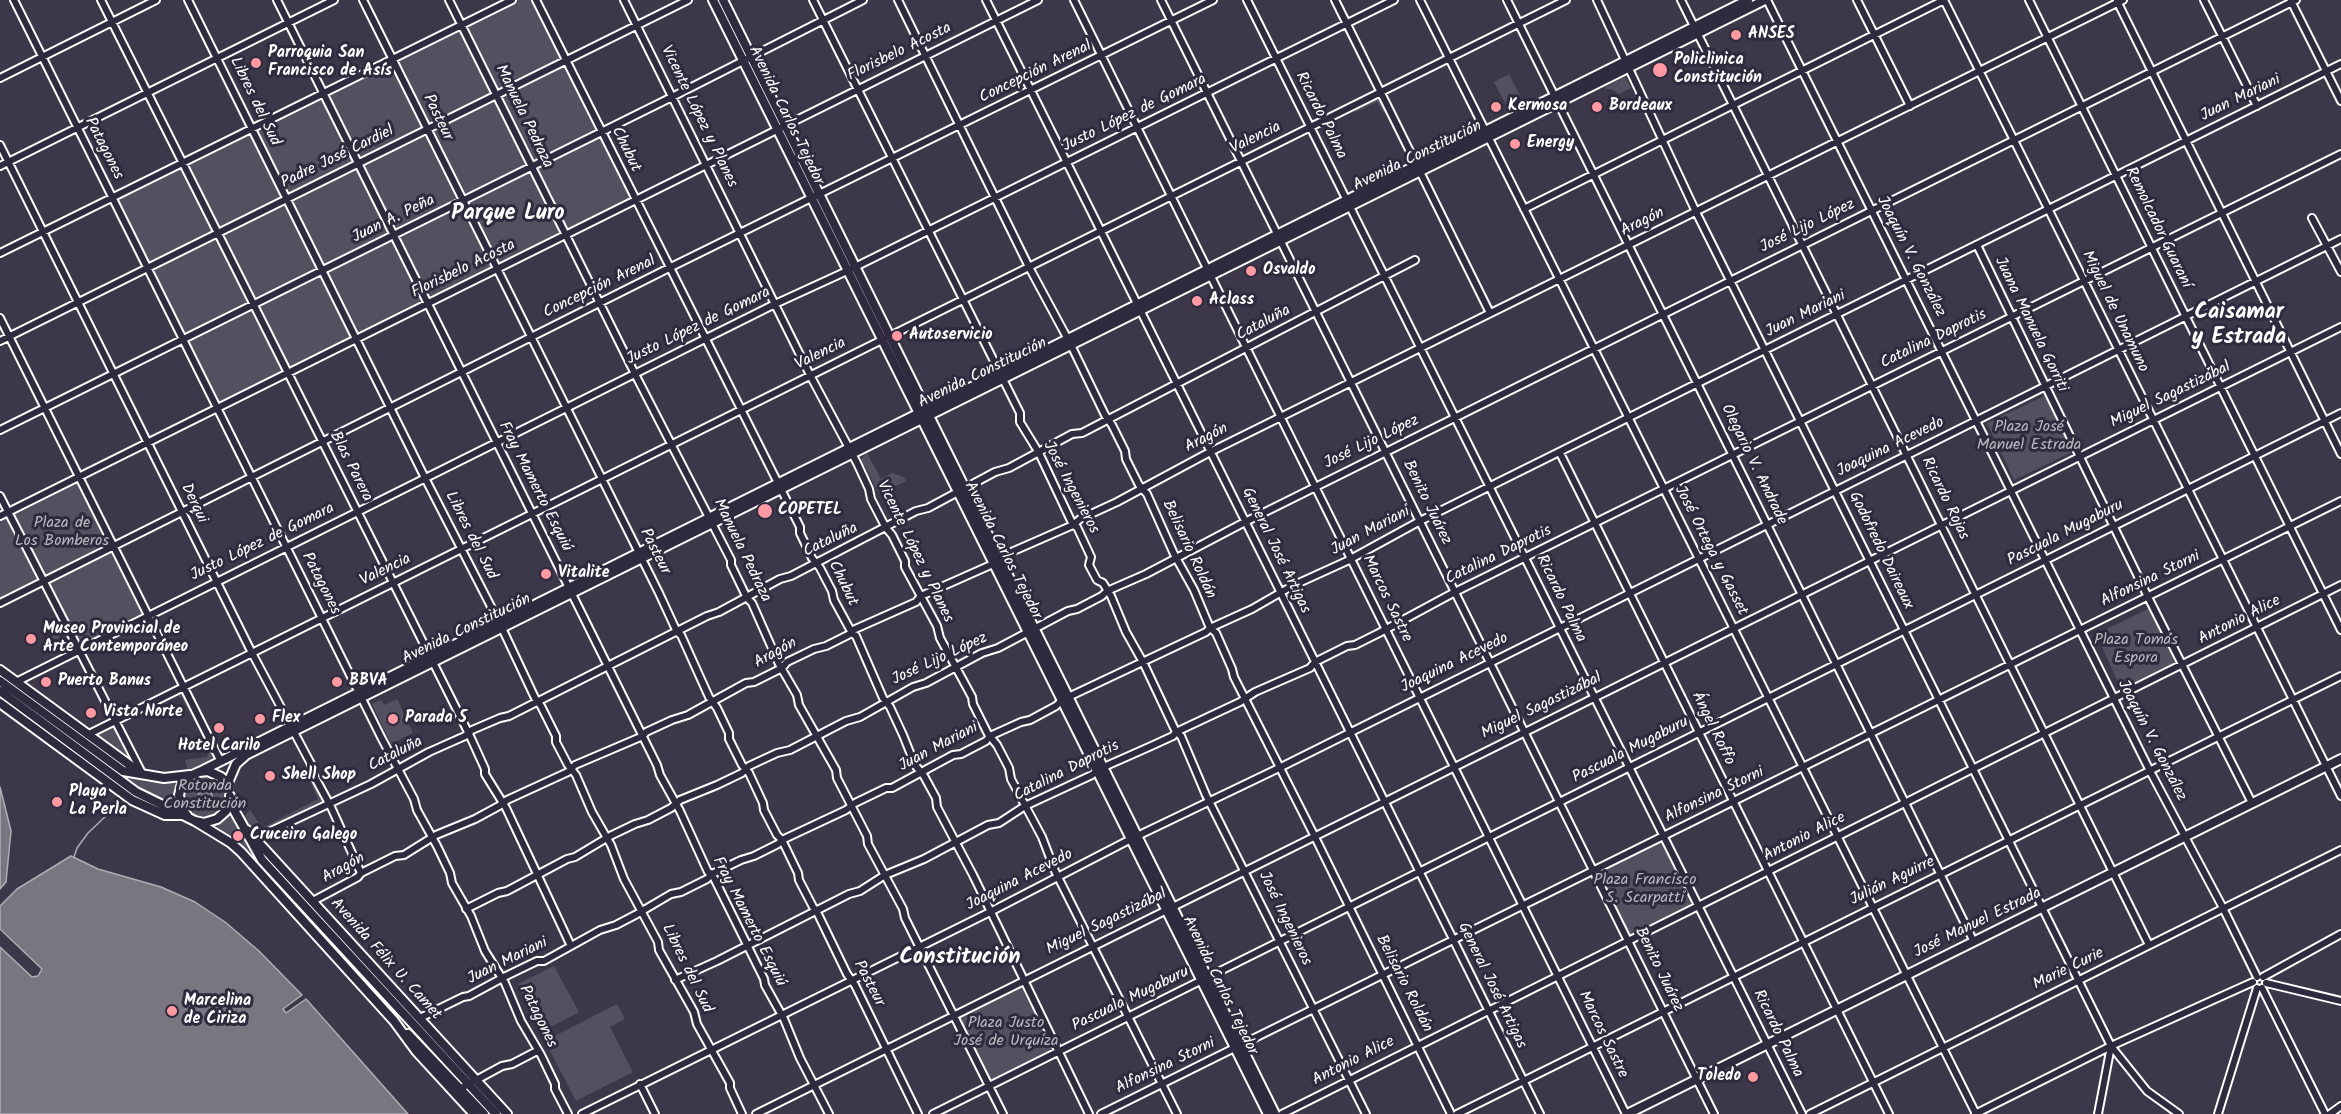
<!DOCTYPE html>
<meta charset="utf-8">
<style>
body{margin:0}
canvas{display:block;background:#3c3749}
</style>
<canvas width="2341" height="1114"></canvas>
<script>
const g = document.querySelector('canvas').getContext('2d');
g.lineJoin = 'round';
function fill(path, color) { g.fillStyle = color; g.fill(path, 'evenodd'); }
const shape = rows => new Path2D(rows.map(r => 'M' + r).join(''));
function strokePath(path, color, width, dash) { g.strokeStyle = color; g.lineWidth = width; g.lineCap = dash ? 'butt' : 'round'; g.setLineDash(dash || []); g.stroke(path); }
function drawText(font, color, halo, rows, align = 'center') {
  g.font = font + ' Kalam,sans-serif'; g.lineWidth = 6; g.setLineDash([]); g.textBaseline = 'middle'; g.strokeStyle = halo; g.fillStyle = color; for (const [text, x, y, turn = 0] of rows) {
    g.save(); g.translate(x, y); g.rotate((+turn || 0) * Math.PI / 180); g.textAlign = isNaN(turn) ? turn : align; if (halo) g.strokeText(text, 0, 0); g.fillText(text, 0, 0); g.restore();
  }
}
fill(shape([
 [518,0,533,0,563,59,499,92,466,26],
 [460,28,493,93,428,126,396,61],
 [391,62,424,128,359,161,326,95],
 [565,64,598,130,534,163,501,96],
 [1509,74,1522,100,1507,107,1494,82],
 [1625,77,1631,88,1619,94,1611,89,1606,89,1605,87],
 [322,97,354,162,288,195,256,130],
 [1378,97,1382,99,1387,109,1384,112,1380,113,1383,111,1377,102,1356,112,1354,108],
 [495,99,529,165,464,198,431,131],
 [251,132,283,198,220,230,187,164],
 [426,132,459,199,395,232,361,165],
 [600,136,632,199,568,231,536,168],
 [181,166,214,232,149,265,116,199],
 [356,167,390,234,324,267,291,200],
 [531,170,562,233,498,265,467,202],
 [286,202,319,269,255,302,222,235],
 [461,204,493,267,428,300,397,237],
 [217,237,250,303,185,336,151,270],
 [392,239,424,302,358,335,327,272],
 [321,274,353,337,289,369,257,306],
 [252,308,284,371,219,404,187,341],
 [2045,396,2072,452,2014,480,1987,423],
 [867,453,881,479,892,473,904,477,906,481,879,494,861,459],
 [79,479,146,614,78,649,10,512],
 [7,516,39,580,0,600,0,519],
 [2150,608,2177,667,2123,693,2096,634],
 [58,633,65,648,50,655,43,640],
 [180,693,184,693,213,754,212,759,188,770,185,760,207,757,210,750,182,698,177,696,147,711,146,709],
 [0,696,168,810,169,813,158,810,124,792,0,699],
 [397,699,413,733,391,744,372,704,381,700,384,705],
 [112,726,127,753,125,756,95,735],
 [113,768,129,777,146,782,177,783,176,805,171,805,140,791,111,770],
 [309,770,325,803,260,834,254,832,244,817,250,810,262,828,318,799,306,771],
 '184 796a21 21 0 1 1 42 0a21 21 0 1 1-42 0Z',
 [229,812,232,814,242,836,300,906,241,844,217,827,216,825],
 [1663,841,1696,906,1628,941,1593,871],
 [554,966,579,1012,543,1031,518,984],
 [1021,987,1053,1050,993,1082,960,1017],
 [617,1004,625,1019,610,1027,633,1072,576,1101,545,1041]
]), '#555060');
const water = shape([
 [0,787,11,831,6,882,0,889,0,787],
 '198 796a7 7 0 1 1 14 0a7 7 0 1 1-14 0Z',
 [71,856,98,869,161,887,195,902,225,922,259,951,302,995,283,1009,286,1013,306,999,408,1114,0,1114,0,947,32,977,38,976,42,969,0,929,0,906,17,889,71,856]
]);
fill(water, '#797682');
strokePath(water, '#afadb4', 1.5);
strokePath(shape([
 [74,857,77,848,88,833,108,814,121,807]
]), '#afadb4', 1.5);
const minor = shape([
 [14,0,382,739,414,799,417,810,437,846,450,873,452,883,471,916,485,951,505,983,521,1021,541,1055,555,1084,555,1089,568,1114],
 [101,0,470,736,485,769,485,774,506,808,571,946],
 [188,0,425,478,502,628,535,698,541,706,556,736,556,742,568,765,576,775,592,812,611,845,624,879,658,942,659,950,694,1012,697,1024,730,1083,730,1088,742,1114],
 [277,0,657,765,660,775,680,811,708,872,712,874,764,979,765,985,784,1019,800,1058,829,1114],
 [363,0,659,593,677,632,681,635,709,697,717,708,729,733,729,739,742,765,749,773,763,803,764,810,777,835,782,840,798,873,799,880,813,907,816,910,847,974,855,985,918,1114],
 [449,0,635,374,731,560,731,565,747,598,752,603,779,664,797,695,799,705,836,770,837,778,867,836,868,844,903,909,905,918,1003,1114],
 [536,0,800,527,800,533,812,558,820,568,832,591,834,600,852,633,856,636,883,698,890,707,903,735,915,765,924,776,936,798,937,807,973,875,1089,1114],
 [624,0,810,375,857,463,869,489,871,499,886,528,892,535,905,561,905,567,937,626,940,638,972,697,973,704,988,734,997,745,1009,768,1011,779,1042,837,1055,871,1177,1114],
 [813,0,1020,413,1020,422,1039,453,1073,525,1077,527,1091,557,1089,565,1097,580,1103,583,1111,596,1126,632,1144,664,1176,732,1181,736,1206,795,1366,1114],
 [898,0,1029,267,1071,345,1105,415,1112,425,1125,451,1126,459,1139,485,1147,494,1174,554,1194,590,1210,628,1216,633,1232,669,1234,677,1314,835,1451,1114],
 [986,0,1540,1114],
 [1074,0,1626,1114],
 [1161,0,1714,1114],
 [1247,0,1802,1114],
 [1335,0,1490,313],
 [1420,0,1976,1114],
 [1507,0,1974,942],
 [1597,0,1696,212,2111,1046,2147,1091,2179,1114],
 [1681,0,2149,945],
 [1767,0,2150,771,2223,908,2257,977],
 [1857,0,1910,106],
 [1944,0,2341,796],
 [2029,0,2341,630],
 [2204,0,2257,106],
 [2117,1,2341,454],
 [2291,1,2341,101],
 [0,78,156,0],
 [0,145,252,653,311,764,312,772,331,807,361,873],
 [0,166,334,0],
 [1524,209,1944,0],
 [2312,218,2341,272],
 [1977,245,2148,597,2252,803],
 [0,253,512,0],
 [0,318,220,760],
 [0,341,688,0],
 [0,430,672,97,863,0],
 [1560,453,1889,1114],
 [0,496,142,773],
 [0,516,1038,0],
 [0,603,669,268,1213,0],
 [16,682,775,304,847,271,1394,0],
 [87,735,1566,0],
 [256,838,371,784,429,752,465,736,472,730,500,718,509,716,707,616,719,612,780,579,791,576,916,511,928,508,995,472,1009,468,1072,434,1082,433,1415,260],
 [313,901,358,877,361,873,395,856,404,855,436,835,475,819,499,806,507,800,568,772,575,765,643,736,646,732,672,720,688,715,746,683,754,682,782,668,787,662,814,649,826,646,852,633,853,630,916,602,921,596,993,564,1000,557,1073,525,1080,519,1117,502,1210,452,2123,0],
 [466,909,498,893,507,891,567,859,575,857,610,836,635,824,648,820,671,808,680,800,717,785,742,773,749,766,777,753,790,750,846,721,860,717,913,687,926,683,982,653,998,648,1068,611,1077,609,1102,596,1107,591,1146,574,1245,522,2296,0],
 [2263,977,2341,934],
 [675,980,717,961,849,894,860,891,885,875,924,859,988,825,999,823,1025,806,1092,775,1097,770,1149,747,1173,736,1176,732,1240,702,1255,692,1310,668,1315,662,1347,646,1355,645,1379,633,1455,592,2341,154],
 [2266,983,2341,1001],
 [2262,988,2325,1114],
 [420,1018,463,997,469,996,506,976,537,961,544,961,600,930,616,925,637,914,671,894,681,892,707,879,712,874,741,860,754,856,778,844,782,840,846,810,855,803,886,788,892,788,953,755,961,754,986,741,990,736,1021,722,1030,720,1056,706,1062,700,1206,632,1210,628,1252,609,1292,586,1347,561,1420,521,2341,64],
 [640,1084,655,1114],
 [456,1091,502,1066,512,1064,537,1051],
 [582,1114,990,912,1131,839,1279,768,2341,239],
 [756,1114,2341,327],
 [933,1114,2341,413],
 [1101,1114,2341,501],
 [1282,1114,2341,585],
 [1457,1114,2341,676],
 [1810,1114,2341,850],
 [1975,1114,2111,1046,2253,982],
 [2098,1114,2111,1046],
 [2218,1114,2257,988],
 [2330,1114,2341,1106]
]);
const major = shape([
 [713,0,1268,1114],
 [723,0,1275,1114],
 [0,670,142,774],
 [0,681,123,771,164,778,190,775],
 [0,691,136,792,195,821,204,823,217,819,226,811,230,798],
 [0,703,132,800,165,815,182,815],
 [199,772,1748,0],
 [227,785,236,764,246,755,260,748,1765,0],
 [230,796,234,810,262,860,496,1114],
 [188,817,181,807,179,795,181,787,188,777,199,772,208,771,221,777,228,786],
 [195,821,231,843,241,852,394,1021,416,1051,474,1114],
 [247,830,507,1114],
 [408,1034,484,1114],
 [1627,1114,2341,759]
]);
strokePath(minor, '#fff', 10);
strokePath(major, '#fff', 12);
strokePath(minor, '#2f2a3d', 6);
strokePath(major, '#2f2a3d', 8);
for (const [x, y, r, color] of [
 [1736,35,6,"#ff9aa2"],
 [256,63,6,"#ff9aa2"],
 [1660,70,8,"#ff9aa2"],
 [1496,107,6,"#ff9aa2"],
 [1597,107,6,"#ff9aa2"],
 [1515,144,6,"#ff9aa2"],
 [1251,271,6,"#ff9aa2"],
 [1197,301,6,"#ff9aa2"],
 [897,336,6,"#ff9aa2"],
 [765,511,8,"#ff9aa2"],
 [546,574,6,"#ff9aa2"],
 [31,639,6,"#ff9aa2"],
 [46,682,6,"#ff9aa2"],
 [337,682,6,"#ff9aa2"],
 [91,713,6,"#ff9aa2"],
 [260,719,6,"#ff9aa2"],
 [393,719,6,"#ff9aa2"],
 [219,728,6,"#ff9aa2"],
 [270,776,6,"#ff9aa2"],
 [57,802,6,"#ff9aa2"],
 [238,836,6,"#ff9aa2"],
 [172,1011,6,"#ff9aa2"],
 [1753,1077,6,"#ff9aa2"]
]) { const dot = new Path2D(); dot.arc(x, y, r, 0, 2 * Math.PI); g.fillStyle = color; g.fill(dot); strokePath(dot, '#2f2a3d', 2); }
drawText('bold 16px', '#fff', '#2f2a3d', [
 ["ANSES",1748,35],
 ["Parroquia San",268,54],
 ["Francisco de Asís",268,72],
 ["Policlinica",1674,61],
 ["Constitución",1674,79],
 ["Kermosa",1508,107],
 ["Bordeaux",1609,107],
 ["Energy",1527,144],
 ["Osvaldo",1263,271],
 ["Aclass",1209,301],
 ["Autoservicio",909,336],
 ["COPETEL",778,511],
 ["Vitalite",558,574],
 ["Museo Provincial de",43,630],
 ["Arte Contemporáneo",43,648],
 ["Puerto Banus",58,682],
 ["BBVA",349,682],
 ["Vista Norte",103,713],
 ["Flex",272,719],
 ["Parada 5",405,719],
 ["Hotel Carilo",219,747,"center"],
 ["Shell Shop",282,776],
 ["Playa",69,793],
 ["La Perla",69,811],
 ["Cruceiro Galego",250,836],
 ["Marcelina",184,1002],
 ["de Ciriza",184,1020],
 ["Toledo",1741,1077,"right"]
], 'left');
drawText('16px', '#fff', '#2f2a3d', [
 ["Florisbelo Acosta",900,53,-26],
 ["Concepción Arenal",1036,73,-26],
 ["Juan Mariani",2241,99,-26],
 ["Libres del Sud",254,102,64],
 ["Justo López de Gomara",1135,114,-26],
 ["Avenida Carlos Tejedor",785,116,64],
 ["Ricardo Palma",1320,116,63],
 ["Manuela Pedraza",523,117,64],
 ["Vicente López y Planes",698,117,64],
 ["Pasteur",437,118,64],
 ["Valencia",1256,139,-26],
 ["Patagones",103,149,63],
 ["Chubut",625,150,64],
 ["Avenida Constitución",1418,157,-26],
 ["Padre José Cardiel",338,158,-26],
 ["Juan A. Peña",394,220,-26],
 ["Aragón",1643,223,-26],
 ["José Lijo López",1808,227,-26],
 ["Remolcador Guaraní",2157,228,64],
 ["Joaquín V. González",1910,257,63],
 ["Florisbelo Acosta",464,270,-26],
 ["Concepción Arenal",600,288,-26],
 ["Miguel de Unamuno",2114,312,64],
 ["Juan Mariani",1806,315,-26],
 ["Cataluña",1264,324,-28],
 ["Juana Manuela Gorriti",2030,325,64],
 ["Justo López de Gomara",699,327,-26],
 ["Catalina Daprotis",1934,340,-26],
 ["Valencia",821,355,-26],
 ["Avenida Constitución",983,374,-26],
 ["Miguel Sagastizábal",2171,396,-26],
 ["Aragón",1207,439,-27],
 ["José Lijo López",1372,443,-26],
 ["Joaquina Acevedo",1891,448,-26],
 ["Olegario V. Andrade",1753,465,64],
 ["Blas Parera",350,467,63],
 ["Fray Mamerto Esquiú",534,487,63],
 ["José Ingenieros",1070,488,62],
 ["Ricardo Rojas",1944,499,64],
 ["Benito Juárez",1426,503,64],
 ["Derqui",193,504,64],
 ["Juan Mariani",1371,532,-28],
 ["Pascuala Mugaburu",2066,534,-27],
 ["Libres del Sud",470,536,63],
 ["Cataluña",831,541,-26],
 ["Justo López de Gomara",263,543,-26],
 ["Belisario Roldán",1188,550,65],
 ["Manuela Pedraza",741,551,64],
 ["Avenida Carlos Tejedor",1002,551,63],
 ["General José Artigas",1275,551,64],
 ["José Ortega y Gasset",1710,551,63],
 ["Godofredo Daireaux",1880,551,64],
 ["Pasteur",654,552,63],
 ["Vicente López y Planes",914,552,64],
 ["Catalina Daprotis",1499,556,-26],
 ["Valencia",386,571,-26],
 ["Alfonsina Storni",2151,580,-26],
 ["Patagones",320,584,63],
 ["Chubut",842,584,64],
 ["Marcos Sastre",1386,599,64],
 ["Ricardo Palma",1560,599,64],
 ["Antonio Alice",2240,621,-27],
 ["Avenida Constitución",467,630,-26],
 ["Aragón",776,654,-29],
 ["José Lijo López",940,660,-25],
 ["Joaquina Acevedo",1455,664,-26],
 ["Miguel Sagastizábal",1542,707,-26],
 ["Ángel Roffo",1712,729,64],
 ["Joaquín V. González",2151,741,63],
 ["Juan Mariani",939,748,-28],
 ["Pascuala Mugaburu",1631,751,-27],
 ["Cataluña",396,755,-27],
 ["Catalina Daprotis",1067,772,-27],
 ["Alfonsina Storni",1715,796,-26],
 ["Antonio Alice",1805,838,-27],
 ["Aragón",344,869,-29],
 ["Joaquina Acevedo",1020,881,-27],
 ["Julián Aguirre",1893,882,-26],
 ["José Ingenieros",1284,919,64],
 ["Fray Mamerto Esquiú",748,922,63],
 ["Miguel Sagastizábal",1107,923,-26],
 ["José Manuel Estrada",1978,924,-26],
 ["Avenida Félix U. Camet",385,960,48],
 ["Juan Mariani",508,962,-26],
 ["Libres del Sud",686,969,64],
 ["Benito Juárez",1658,970,64],
 ["Marie Curie",2069,970,-26],
 ["Pasteur",868,984,62],
 ["Belisario Roldán",1403,984,63],
 ["Avenida Carlos Tejedor",1219,986,64],
 ["General José Artigas",1491,986,64],
 ["Pascuala Mugaburu",1131,1000,-26],
 ["Patagones",537,1017,64],
 ["Ricardo Palma",1777,1034,64],
 ["Marcos Sastre",1602,1035,64],
 ["Antonio Alice",1354,1062,-27],
 ["Alfonsina Storni",1166,1067,-26]
]);
drawText('16px', '#bbb9bf', '#2f2a3d', [
 ["Plaza José",2029,428],
 ["Manuel Estrada",2029,446],
 ["Plaza de",62,524],
 ["Los Bomberos",62,542],
 ["Plaza Tomás",2136,641],
 ["Espora",2136,659],
 ["Rotonda",205,787],
 ["Constitución",205,805],
 ["Plaza Francisco",1645,881],
 ["S. Scarpatti",1645,899],
 ["Plaza Justo",1006,1024],
 ["José de Urquiza",1006,1042]
]);
drawText('bold 22px', '#fff', '#2f2a3d', [
 ["Parque Luro",508,215],
 ["Caisamar",2239,314],
 ["y Estrada",2239,339],
 ["Constitución",960,959]
]);
</script>
